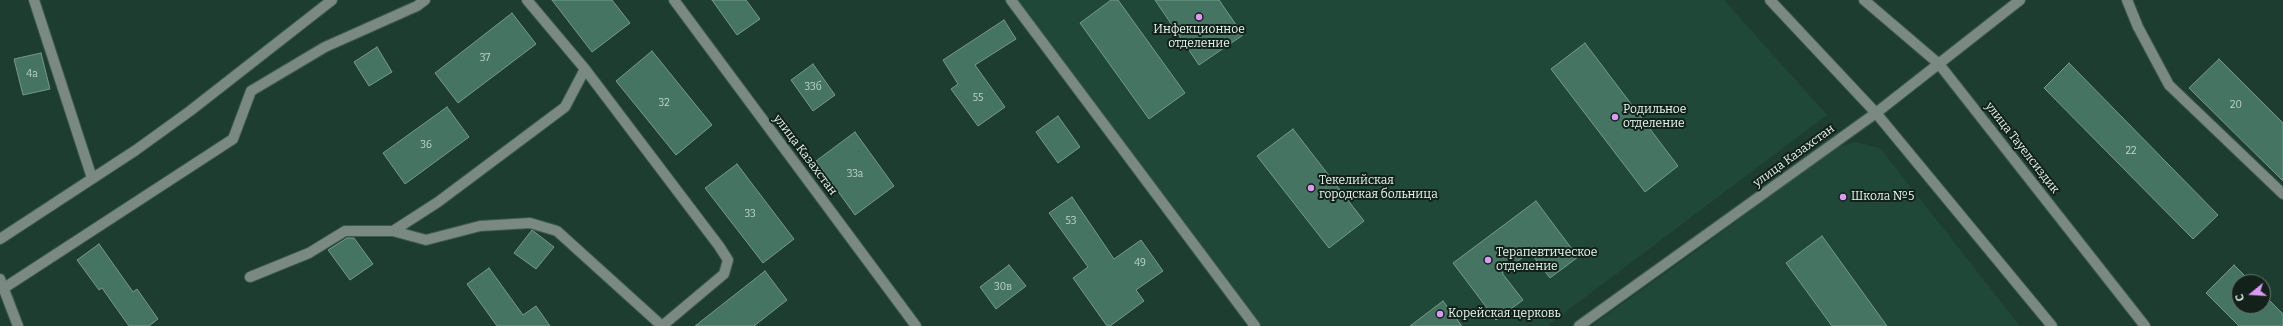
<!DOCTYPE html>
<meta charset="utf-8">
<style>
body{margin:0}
#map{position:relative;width:2283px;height:326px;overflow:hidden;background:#1d3d31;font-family:Bitter,serif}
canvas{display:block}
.north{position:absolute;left:2231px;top:274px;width:40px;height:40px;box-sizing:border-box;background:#13211b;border:1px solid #677770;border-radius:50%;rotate:252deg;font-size:11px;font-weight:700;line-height:16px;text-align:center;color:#e5f7ef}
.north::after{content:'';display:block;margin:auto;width:14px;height:18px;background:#dc99f4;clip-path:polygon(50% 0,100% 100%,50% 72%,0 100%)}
</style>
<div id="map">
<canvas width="2283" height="326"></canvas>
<div class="north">С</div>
</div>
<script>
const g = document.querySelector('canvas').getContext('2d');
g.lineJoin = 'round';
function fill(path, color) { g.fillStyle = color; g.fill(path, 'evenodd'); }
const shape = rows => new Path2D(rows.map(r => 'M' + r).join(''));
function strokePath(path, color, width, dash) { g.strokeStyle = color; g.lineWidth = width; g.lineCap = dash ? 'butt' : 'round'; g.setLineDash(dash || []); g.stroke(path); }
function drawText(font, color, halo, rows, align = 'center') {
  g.font = font + ' Bitter,serif'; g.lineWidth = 4; g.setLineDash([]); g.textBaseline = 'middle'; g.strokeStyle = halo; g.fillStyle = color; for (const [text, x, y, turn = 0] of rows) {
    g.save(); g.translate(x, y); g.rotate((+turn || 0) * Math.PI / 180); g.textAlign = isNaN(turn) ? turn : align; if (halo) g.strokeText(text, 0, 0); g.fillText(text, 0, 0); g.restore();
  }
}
fill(shape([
 [1003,0,1724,0,1827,115,1547,326,1256,326],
 [1854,142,1880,148,2020,326,1591,326,1706,244,1830,150]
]), '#1f4839');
const building = shape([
 [552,0,612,0,630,23,592,52,552,0],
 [712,0,746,0,760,19,737,35,712,0],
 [1111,0,1118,0,1185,93,1149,119,1080,23,1111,0],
 [1155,0,1219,0,1243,35,1199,65,1155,0],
 [512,13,536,44,458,103,435,73,512,13],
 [1004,20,1016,39,975,65,1005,107,978,126,951,89,958,84,943,60,1004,20],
 [1585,43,1678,166,1645,192,1551,69,1585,43],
 [377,47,392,72,369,86,354,62,377,47],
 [652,51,712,125,676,155,616,81,652,51],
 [41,53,50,89,23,95,14,59,41,53],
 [2219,59,2283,123,2283,181,2189,88,2219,59],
 [2069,63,2218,215,2193,239,2044,88,2069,63],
 [813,64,835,95,813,111,791,80,813,64],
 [447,107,469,137,405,184,383,153,447,107],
 [1058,116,1080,147,1058,163,1036,132,1058,116],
 [1293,129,1364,221,1329,248,1257,156,1293,129],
 [855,132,894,186,855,215,816,161,855,132],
 [737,164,794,239,763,263,705,188,737,164],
 [1072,197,1114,259,1141,240,1163,271,1136,290,1144,301,1110,326,1107,326,1073,278,1088,267,1049,213,1072,197],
 [1536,201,1578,257,1550,278,1530,252,1502,273,1523,300,1496,320,1453,263,1536,201],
 [532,230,554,247,536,269,514,253,532,230],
 [1822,236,1887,326,1832,326,1786,263,1822,236],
 [347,238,354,238,373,264,350,280,328,250,347,238],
 [99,244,133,292,137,289,158,319,149,326,129,326,102,288,99,290,77,260,99,244],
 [1009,265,1026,286,996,309,980,287,1009,265],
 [2234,265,2251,282,2239,282,2239,306,2263,306,2263,294,2283,314,2283,326,2239,326,2206,293,2234,265],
 [489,268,523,315,536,306,550,326,497,326,467,284,489,268],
 [765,271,787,300,754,326,695,326,765,271],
 [1443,301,1462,326,1410,326,1443,301]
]);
fill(building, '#467462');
strokePath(building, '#77998a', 1);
const minor = shape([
 [34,0,92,178],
 [527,0,585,69,719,246,728,260,724,274,662,326],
 [674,0,916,326],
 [1011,0,1255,326],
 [1770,0,1876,113,2052,326],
 [1864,0,1939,64,2145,326],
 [2127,0,2138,27,2169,85,2283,194],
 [393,231,438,202,565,107,585,69],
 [0,239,136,150,190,111,332,0],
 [250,277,309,253,345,231,393,231,426,240,480,226,530,223,557,231,662,326],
 [0,279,18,326],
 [4,288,233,139,251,91,325,47,417,6,425,0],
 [1579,326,1876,113,2020,0]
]);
strokePath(minor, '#3d5b4f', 12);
strokePath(minor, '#7a8982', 10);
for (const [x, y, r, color] of [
 [1199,17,4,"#dc99f4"],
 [1615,117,4,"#dc99f4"],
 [1311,188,4,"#dc99f4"],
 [1843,197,4,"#dc99f4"],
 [1488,260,4,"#dc99f4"],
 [1440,314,4,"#dc99f4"]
]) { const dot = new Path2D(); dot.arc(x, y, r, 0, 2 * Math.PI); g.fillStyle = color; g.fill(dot); strokePath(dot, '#13211b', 1.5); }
drawText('10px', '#bdd6cc', null, [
 ["37",485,58],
 ["4а",32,74],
 ["33б",813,87],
 ["55",978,98],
 ["32",664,103],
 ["20",2236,105],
 ["36",426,145],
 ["22",2131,151],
 ["33а",855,174],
 ["33",750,214],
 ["53",1071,221],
 ["49",1140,263],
 ["30в",1003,287]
]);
drawText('12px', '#e5f7ef', '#13211b', [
 ["Инфекционное",1199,30,"center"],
 ["отделение",1199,44,"center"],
 ["Родильное",1623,110],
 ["отделение",1623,124],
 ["Текелийская",1319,181],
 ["городская больница",1319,195],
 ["Школа №5",1851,197],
 ["Терапевтическое",1496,253],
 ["отделение",1496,267],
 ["Корейская церковь",1448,314]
], 'left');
drawText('12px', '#e5f7ef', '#13211b', [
 ["улица Тауелсиздик",2022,148,52],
 ["улица Казахстан",805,155,53],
 ["улица Казахстан",1794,156,-36]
]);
</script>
